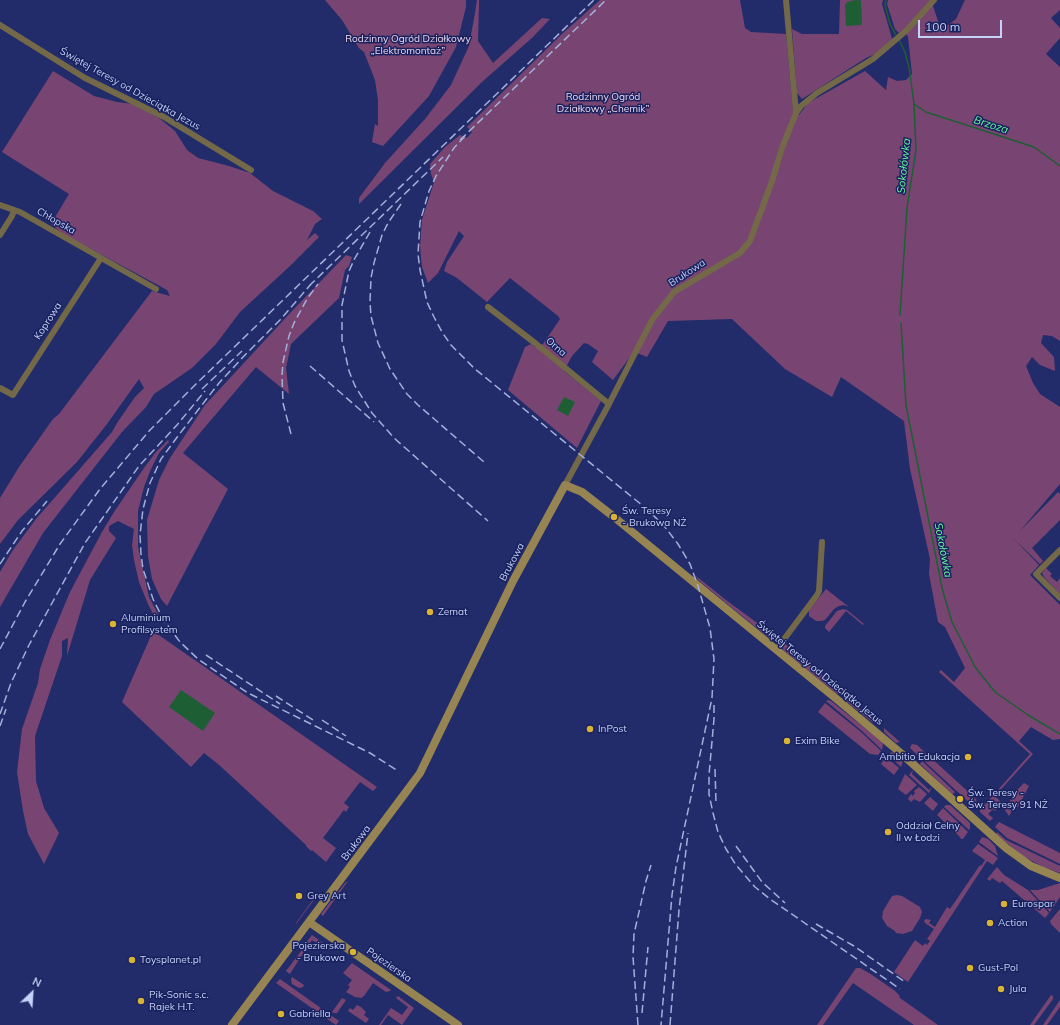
<!DOCTYPE html>
<meta charset="utf-8">
<style>
body{margin:0}
#map{position:relative;width:1060px;height:1025px;overflow:hidden;background:#222c6a;font-family:Mulish,sans-serif}
canvas{display:block}
.north{position:absolute;left:12px;top:973px;width:40px;height:40px;-webkit-text-stroke:3px #19215e;paint-order:stroke;rotate:25deg;font-size:11px;font-weight:700;line-height:16px;text-align:center;color:#c6d2f8}
.north::after{content:'';display:block;margin:auto;width:14px;height:18px;background:#c6d2f8;clip-path:polygon(50% 0,100% 100%,50% 72%,0 100%)}
.scale{position:absolute;left:918px;top:20px;width:84px;height:18px;box-sizing:border-box;border:2px solid #c6d2f8;border-top:0;padding-left:5px;font-size:12px;line-height:14px;white-space:nowrap;color:#c6d2f8;-webkit-text-stroke:3px #19215e;paint-order:stroke}
</style>
<div id="map">
<canvas width="1060" height="1025"></canvas>
<div class="north">N</div>
<div class="scale">100 m</div>
</div>
<script>
const g = document.querySelector('canvas').getContext('2d');
g.lineJoin = 'round';
function fill(path, color) { g.fillStyle = color; g.fill(path, 'evenodd'); }
const shape = rows => new Path2D(rows.map(r => 'M' + r).join(''));
function strokePath(path, color, width, dash) { g.strokeStyle = color; g.lineWidth = width; g.lineCap = dash ? 'butt' : 'round'; g.setLineDash(dash || []); g.stroke(path); }
function drawText(font, color, halo, rows, align = 'center') {
  g.font = font + ' Mulish,sans-serif'; g.lineWidth = 3; g.setLineDash([]); g.textBaseline = 'middle'; g.strokeStyle = halo; g.fillStyle = color; for (const [text, x, y, turn = 0] of rows) {
    g.save(); g.translate(x, y); g.rotate((+turn || 0) * Math.PI / 180); g.textAlign = isNaN(turn) ? turn : align; if (halo) g.strokeText(text, 0, 0); g.fillText(text, 0, 0); g.restore();
  }
}
fill(shape([
 [325,0,466,0,466,7,456,47,429,96,383,146,372,142,375,124,378,126,378,100,375,80,364,52,359,48,342,20],
 [477,0,479,0,479,4,478,41,493,63,542,18,550,19,533,37,482,82,359,204,359,198,385,163,425,119,451,85,469,46,475,13],
 [600,0,740,0,745,28,751,32,786,34,793,111,799,115,808,103,865,71,886,90,888,77,897,81,906,80,912,74,908,37,904,30,899,33,895,29,887,4,888,0,931,0,939,24,942,26,948,25,956,19,965,0,1060,0,1060,10,1051,18,1060,28,1060,38,1046,54,1060,67,1060,341,1052,336,1043,335,1041,343,1054,357,1055,371,1040,365,1032,357,1026,366,1033,383,1040,394,1060,407,1060,484,1019,532,1058,492,1060,494,1060,520,1032,548,1043,561,1040,564,1013,538,1039,565,1030,575,1060,605,1060,739,1053,740,1031,727,1019,741,1033,754,995,796,1002,803,995,811,993,809,988,814,993,818,990,821,980,812,980,810,1030,754,939,672,941,670,954,682,965,668,945,627,938,622,929,574,930,559,910,469,904,421,841,377,832,397,785,369,732,319,668,321,647,357,635,352,630,357,613,380,592,362,598,351,588,344,584,343,572,356,564,371,601,401,577,448,508,390,525,347,531,344,535,347,543,344,560,319,558,316,510,278,487,302,457,278,444,271,447,262,464,236,459,231,438,273,428,283,422,267,420,247,422,220,434,182,431,174,430,164,445,147,460,135,467,138,472,132,467,127,562,34],
 [840,0,855,0,861,2,860,0,883,0,882,4,887,21,892,39,884,47,875,54,866,58,802,99,797,93,792,29,802,34,839,34],
 [53,71,94,96,117,102,133,104,159,118,175,131,187,150,198,158,229,166,250,173,273,191,313,211,322,219,315,224,307,240,315,233,319,237,290,266,240,312,216,344,192,368,154,394,146,407,122,432,43,533,0,607,0,572,13,550,36,519,112,432,117,423,135,397,144,388,139,379,107,424,77,462,18,520,0,544,0,498,19,467,53,419,59,414,152,291,170,296,167,290,63,234,51,224,69,194,2,152],
 [346,255,352,257,349,266,345,270,339,298,291,344,286,368,289,394,256,367,183,453,228,489,167,606,161,599,152,579,148,556,147,520,159,480,170,458,205,405,292,311],
 [168,440,169,442,159,453,151,469,144,487,138,511,138,547,149,597,161,620,157,622,148,604,139,582,134,560,132,545,134,529,118,521,109,526,109,531,116,538,90,580,67,656,68,638,62,641,62,656,35,736,36,781,44,808,59,833,44,864,28,834,23,811,17,772,22,729,38,683,40,669,50,640,70,592,102,532,114,512,144,468,156,452],
 [1046,568,1052,574,1050,576,1057,582,1060,578,1060,594,1044,577,1042,573],
 [696,576,726,600,779,639,774,641,769,638,698,580],
 [826,589,849,607,844,605,839,606,834,609,825,620,821,621,816,621,809,616,809,610],
 [843,609,847,610,864,624,863,625,846,611,829,632,825,628,825,626,837,611],
 [153,631,377,787,373,791,360,782,344,803,349,807,346,812,344,810,323,838,336,848,326,862,312,850,311,851,306,846,306,845,218,764,204,753,191,767,122,702],
 [784,643,832,683,842,694,837,694,783,650],
 [847,698,878,723,872,722,847,702],
 [828,700,831,701,881,741,883,744,882,750,862,731,826,701],
 [825,703,861,732,881,751,878,755,870,754,818,712],
 [884,728,900,742,896,743,884,732],
 [912,744,917,745,976,799,977,804,975,806,973,806,910,748],
 [892,752,903,761,901,767,888,755],
 [886,757,899,768,894,775,881,764],
 [922,761,955,792,954,793,952,794,920,764],
 [913,770,912,774,929,790,932,787,929,793,909,775],
 [905,774,917,785,906,795,898,789],
 [1024,783,1029,786,1018,807,1015,806,1009,816,1005,810,1015,792],
 [919,787,927,794,920,802,914,799,911,802,908,799,911,794,913,796,915,793,914,791],
 [930,797,938,804,933,811,924,803],
 [946,805,950,805,970,823,970,828,969,830,944,807],
 [943,808,968,832,963,839,960,839,961,838,937,815],
 [999,822,1060,853,1060,864,1007,838,995,827],
 [997,832,1006,840,1060,866,1060,873,1043,867,1023,856,1004,841,996,834],
 [982,837,988,839,995,846,998,856,979,842],
 [978,844,998,858,993,865,987,861,908,982,894,972,915,940,923,946,925,943,927,945,930,941,927,939,934,929,925,923,924,921,926,919,931,920,929,923,935,927,947,907,950,909,980,865,981,866,985,860,972,851],
 [997,867,1004,875,1028,890,1049,913,1045,918,1002,881,1000,883,992,878,990,881,987,879],
 [348,881,323,916,321,914,345,883],
 [1060,883,1060,897,1050,912,1030,890,1038,890],
 [319,893,296,924,296,923,317,894],
 [897,895,902,896,920,907,922,912,920,918,912,931,903,934,896,933,895,931,887,926,882,918,883,911,892,896],
 [1060,909,1060,933,1051,924,1050,921],
 [312,935,331,949,330,950,328,950,312,940,308,946,305,944],
 [305,946,307,947,290,974,286,971],
 [352,963,391,990,390,991,386,992,373,983,364,996,361,998,355,997,346,992,350,987,348,985,352,980,343,973],
 [856,968,860,968,869,973,894,990,899,995,900,998,938,1025,914,1025,853,983,823,1025,817,1025],
 [292,977,304,985,303,987,299,988,292,984,291,980],
 [280,979,339,1021,336,1025,276,983],
 [1051,995,1053,996,1053,999,1034,1025,1030,1025],
 [398,996,414,1008,402,1025,388,1015,381,1025,379,1025,391,1008,402,1015,408,1007,396,998],
 [342,998,346,1000,337,1013,334,1013,332,1012],
 [1060,1000,1060,1007,1047,1025,1043,1025],
 [357,1005,361,1007,366,1012,364,1015,369,1019,366,1023,348,1011,350,1008,353,1010]
]), '#784572');
fill(shape([
 [855,0,860,0,861,2,862,23,861,25,846,26,845,5,847,2],
 [564,397,575,402,568,416,557,410],
 [181,690,215,713,203,731,169,707]
]), '#1e5e35');
strokePath(shape([
 [886,0,885,5,890,24,897,37],
 [899,40,905,52,909,67,914,104,916,150,907,208,900,315],
 [914,104,926,112,1034,147,1060,166],
 [901,323,906,405,942,588,952,622,975,667,995,692,1028,715,1060,734]
]), '#1e5e35', 1.5);
strokePath(shape([
 [786,0,796,113],
 [0,25,85,78,164,117,251,170],
 [0,205,20,212,156,289],
 [0,235,12,216,14,210],
 [488,307,535,343,609,404],
 [0,388,13,395,101,258],
 [565,485,609,404,652,320,674,292,740,253,750,241,772,181,782,148,796,113,801,106,817,93,873,59,907,30,934,0],
 [1060,550,1036,574,1060,598],
 [776,650,817,595,819,591,822,542]
]), '#736949', 6);
strokePath(shape([
 [309,922,458,1025],
 [232,1025,406,792,420,773,513,581,565,485,582,492,614,517,839,701,903,755,1006,848,1031,866,1060,878]
]), '#968552', 8);
strokePath(shape([
 [465,136,454,148,436,176,429,191,420,222,418,254,420,270,427,302,434,317,442,332,451,345,475,369,648,510,665,527,678,544,690,564,698,586,710,628,714,659,712,698,676,867,672,895,661,1025],
 [460,140,606,0],
 [401,204,388,223,382,235,374,263,371,278,370,302,371,316,378,343,390,369,407,394,418,405,484,462],
 [370,232,355,258,349,271,342,305,342,340,349,371,355,386,372,413,394,438,488,521],
 [312,283,280,320,245,355,219,383,178,436,161,459,150,483,143,509,140,535,141,554,143,569,153,599,163,619,180,642,198,659,248,693,370,753,398,771],
 [309,286,443,157],
 [310,366,374,422],
 [202,389,242,351],
 [291,434,283,403,282,375,283,362,289,336,294,323,307,299,318,284],
 [0,564,22,531,47,501],
 [0,649,25,602,60,544,100,489,150,430,196,384,594,0],
 [206,655,280,704],
 [276,696,316,722],
 [714,705,714,719,709,775,709,794,713,813,718,832,726,849,736,865,755,887,770,899,900,989],
 [0,714,11,683,29,645,85,543,139,466,177,425,205,391],
 [322,720,346,736],
 [0,726,6,709],
 [715,769,716,803],
 [736,846,762,882,785,903],
 [816,924,854,946,905,982],
 [642,1013,648,947],
 [638,1025,633,957,634,934,646,881,651,865],
 [670,1025,679,910,688,833]
]), '#a4afda', 1.5, [8, 4]);
for (const [x, y, r, color] of [
 [614,517,4,"#d9b334"],
 [430,612,4,"#d9b334"],
 [113,624,4,"#d9b334"],
 [590,729,4,"#d9b334"],
 [787,741,4,"#d9b334"],
 [968,757,4,"#d9b334"],
 [960,799,4,"#d9b334"],
 [888,832,4,"#d9b334"],
 [299,896,4,"#d9b334"],
 [1004,904,4,"#d9b334"],
 [990,923,4,"#d9b334"],
 [353,952,4,"#d9b334"],
 [132,960,4,"#d9b334"],
 [970,968,4,"#d9b334"],
 [1001,989,4,"#d9b334"],
 [141,1001,4,"#d9b334"],
 [281,1014,4,"#d9b334"]
]) { const dot = new Path2D(); dot.arc(x, y, r, 0, 2 * Math.PI); g.fillStyle = color; g.fill(dot); strokePath(dot, '#19215e', 1.5); }
drawText('10px', '#f0d8ec', '#19215e', [
 ["Rodzinny Ogród Działkowy",408,39],
 ["„Elektromontaż”",408,51],
 ["Rodzinny Ogród",603,97],
 ["Działkowy „Chemik”",603,109]
]);
drawText('10px', '#c6d2f8', '#19215e', [
 ["Świętej Teresy od Dzieciątka Jezus",130,89,29],
 ["Chłopska",56,221,30],
 ["Brukowa",687,273,-33],
 ["Koprowa",48,321,-57],
 ["Orna",556,347,40],
 ["Brukowa",512,562,-62],
 ["Świętej Teresy od Dzieciątka Jezus",820,673,39],
 ["Brukowa",356,843,-53],
 ["Pojezierska",389,965,35]
]);
drawText('10px', '#c6d2f8', '#19215e', [
 ["Św. Teresy",622,511],
 ["- Brukowa NŻ",622,523],
 ["Zemat",438,612],
 ["Aluminium",121,618],
 ["Profilsystem",121,630],
 ["InPost",598,729],
 ["Exim Bike",795,741],
 ["Ambitio Edukacja",960,757,"right"],
 ["Św. Teresy -",968,793],
 ["Św. Teresy 91 NŻ",968,805],
 ["Oddział Celny",896,826],
 ["II w Łodzi",896,838],
 ["Grey Art",307,896],
 ["Eurospar",1012,904],
 ["Action",998,923],
 ["Pojezierska",345,946,"right"],
 ["- Brukowa",345,958,"right"],
 ["Toysplanet.pl",140,960],
 ["Gust-Pol",978,968],
 ["Jula",1009,989],
 ["Pik-Sonic s.c.",149,995],
 ["Rajek H.T.",149,1007],
 ["Gabriella",289,1014]
], 'left');
drawText('italic 11px', '#67fb99', '#19215e', [
 ["Brzoza",991,125,18],
 ["Sokołówka",904,166,-84],
 ["Sokołówka",943,550,79]
]);
</script>
